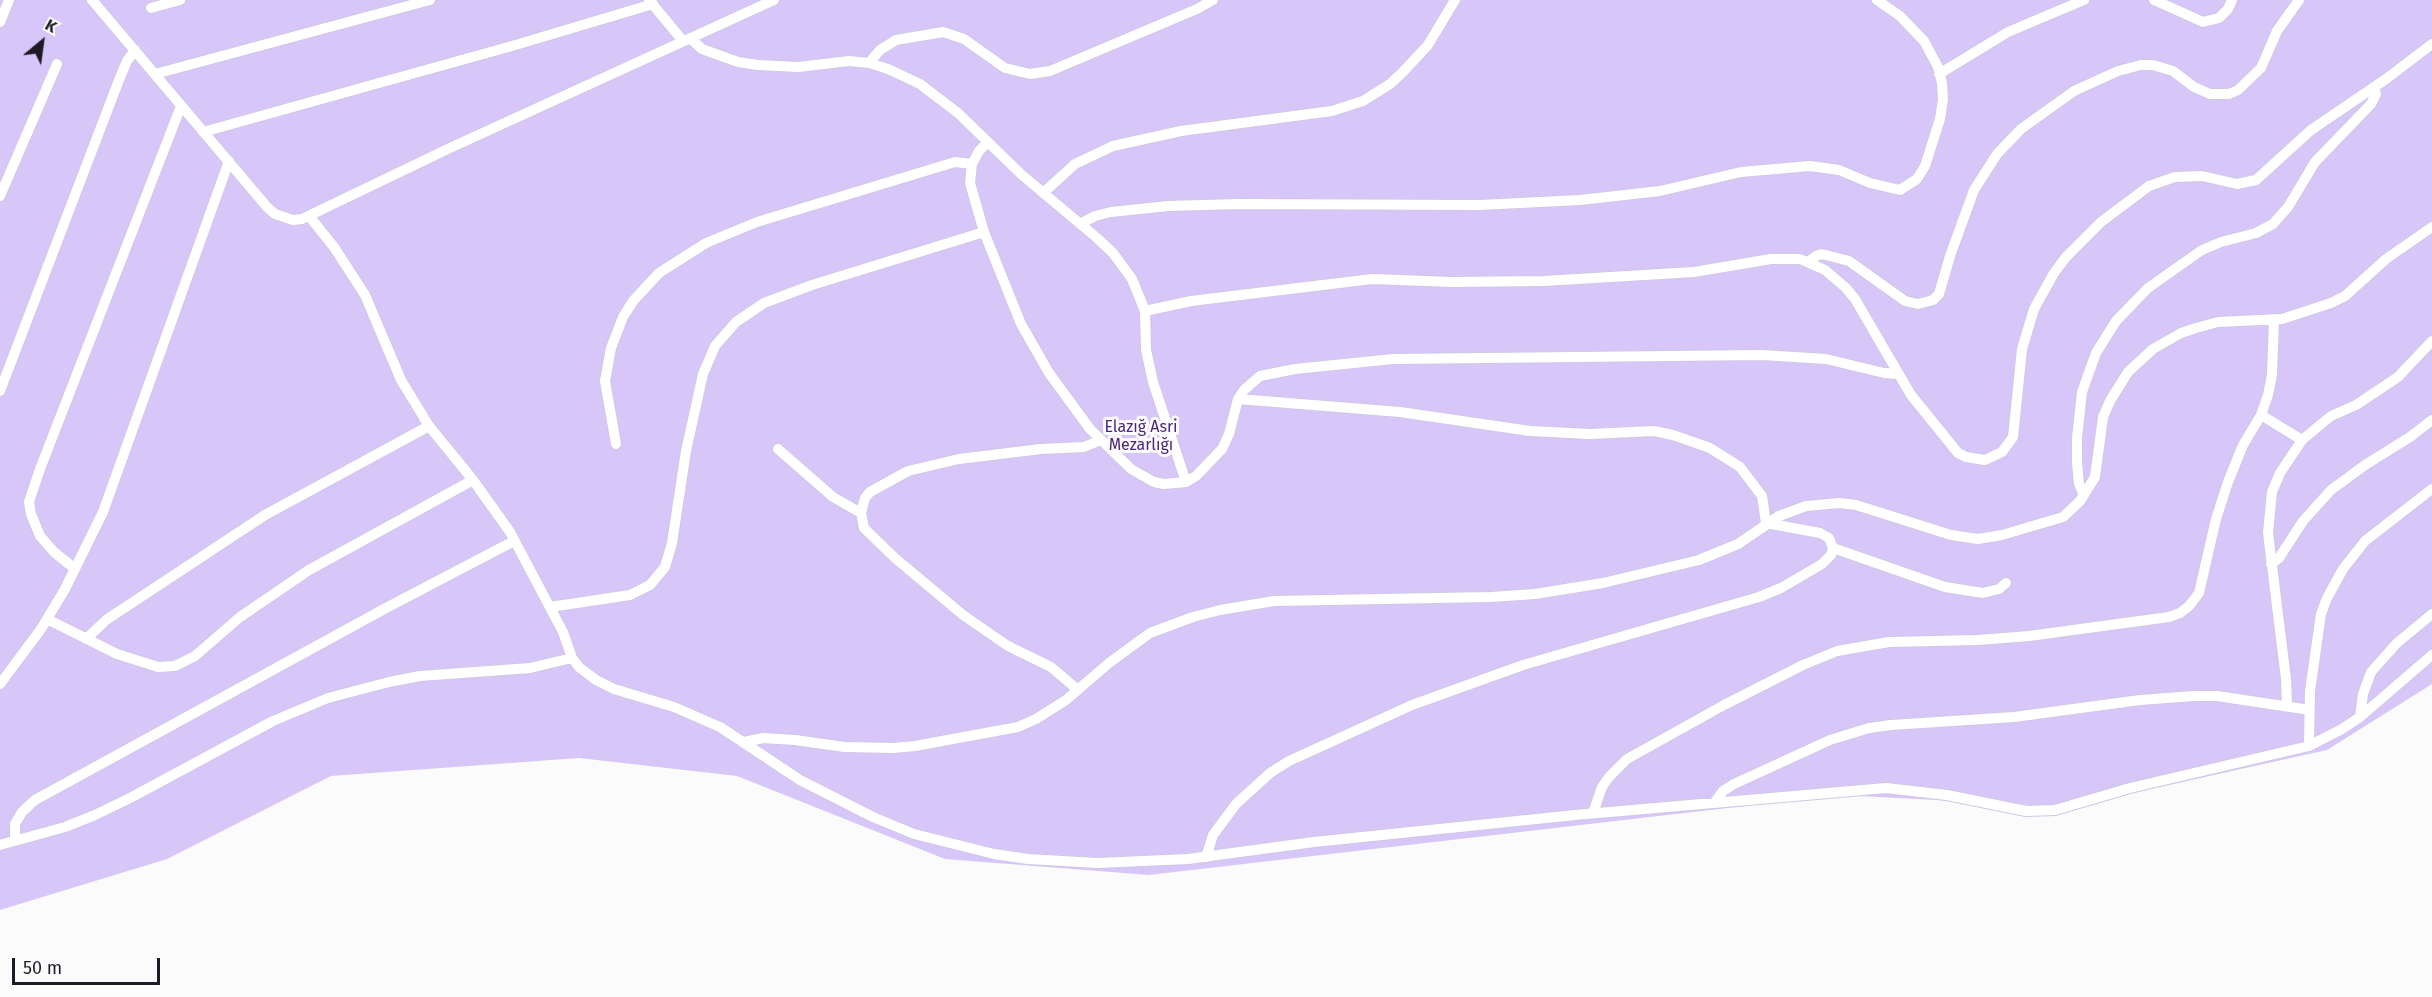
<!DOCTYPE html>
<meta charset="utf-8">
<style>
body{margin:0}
#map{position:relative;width:2432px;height:997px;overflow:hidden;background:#fbfbfb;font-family:"Fira Sans",sans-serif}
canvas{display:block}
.north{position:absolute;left:12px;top:12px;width:60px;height:60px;-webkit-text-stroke:4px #fbfbfb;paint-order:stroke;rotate:29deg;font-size:16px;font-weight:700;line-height:24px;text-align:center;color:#1e1a25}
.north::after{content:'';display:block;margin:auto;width:21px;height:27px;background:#1e1a25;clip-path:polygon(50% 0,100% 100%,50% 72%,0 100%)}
.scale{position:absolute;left:12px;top:958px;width:148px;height:27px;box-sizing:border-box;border:3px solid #1e1a25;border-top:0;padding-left:8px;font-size:18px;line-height:21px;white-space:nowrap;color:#1e1a25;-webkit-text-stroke:4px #fbfbfb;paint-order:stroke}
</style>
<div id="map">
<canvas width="2432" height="997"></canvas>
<div class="north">K</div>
<div class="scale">50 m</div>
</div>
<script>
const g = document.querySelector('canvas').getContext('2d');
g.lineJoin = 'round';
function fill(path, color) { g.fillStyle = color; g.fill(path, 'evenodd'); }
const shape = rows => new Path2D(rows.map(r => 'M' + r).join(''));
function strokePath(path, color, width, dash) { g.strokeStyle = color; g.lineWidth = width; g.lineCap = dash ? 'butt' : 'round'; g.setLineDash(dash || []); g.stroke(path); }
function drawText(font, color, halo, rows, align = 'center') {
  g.font = font + ' "Fira Sans",sans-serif'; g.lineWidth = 6; g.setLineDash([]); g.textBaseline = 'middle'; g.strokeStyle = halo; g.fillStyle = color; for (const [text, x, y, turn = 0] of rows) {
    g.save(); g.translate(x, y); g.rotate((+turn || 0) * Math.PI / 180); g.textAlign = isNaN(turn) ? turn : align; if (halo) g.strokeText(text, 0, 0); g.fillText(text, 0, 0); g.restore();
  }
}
fill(shape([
 [0,0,2432,0,2432,684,2327,750,2069,807,1840,795,1149,875,945,859,737,776,579,758,331,776,167,859,0,910]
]), '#d7c7f8');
const lane = shape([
 [92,0,267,207,275,214,293,220,302,219,452,147,774,0],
 [649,0,683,41],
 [2154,0,2203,22,2219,18,2228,9,2232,0],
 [151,8,180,0],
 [0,22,9,0],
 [690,38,702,49,738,62,758,65,798,67,849,61,869,63,888,69,920,84,958,113,1022,175,1097,238,1113,253,1132,279,1145,311,1146,350,1153,382,1186,482],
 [869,63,880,50,896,40,943,32,964,39,1005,68,1030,74,1050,71,1197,9,1213,0],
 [155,74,430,0],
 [1939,74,2008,32,2084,0],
 [203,132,512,46,653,4],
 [988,142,979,151,972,164,970,183,984,232,1021,324,1049,373,1090,429,1131,469,1154,482,1164,484,1186,482,1196,476,1222,449,1229,434,1238,399,1244,390,1260,376,1295,369,1393,359,1762,355,1826,359,1884,373,1897,374],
 [1043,193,1075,164,1113,146,1181,131,1332,111,1363,101,1390,84,1402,73,1428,45,1455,0],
 [0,196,57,64],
 [309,216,334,247,365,295,401,380,429,426,473,480,510,532,563,632,572,658,579,667,596,680,614,689,674,707,720,727,800,780,873,817,914,834,994,854,1028,859,1097,863,1188,859,1314,842,1575,815,1886,788,1947,795,2026,811,2055,810,2130,788,2309,746,2342,729,2360,717,2432,655],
 [1080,224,1095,216,1111,212,1168,206,1239,204,1479,205,1580,200,1660,191,1741,172,1810,166,1839,170,1870,183,1900,190,1917,179,1925,166,1940,119,1943,100,1942,83,1938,67,1924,41,1900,16,1877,0],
 [1808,262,1816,256,1822,254,1849,261,1905,301,1918,304,1933,300,1939,294,1950,256,1974,190,1997,154,2021,129,2074,91,2118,71,2141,65,2153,65,2173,71,2194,87,2210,94,2229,94,2238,90,2261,68,2277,31,2299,0],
 [1145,311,1191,301,1372,279,1452,282,1544,281,1694,272,1771,259,1800,259,1825,270,1846,288,1855,299,1911,395,1958,453,1966,457,1985,460,2002,452,2013,437,2022,349,2034,309,2054,273,2066,257,2101,222,2149,186,2175,177,2202,176,2237,184,2256,180,2311,130,2386,79,2432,44],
 [0,391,119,80,127,61,135,50],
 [2261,415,2302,440],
 [616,444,605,381,611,348,623,317,633,301,659,273,706,243,757,222,955,162,972,164],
 [778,449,833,497,861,513],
 [2084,495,2079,484,2077,462,2077,438,2082,392,2096,353,2116,321,2148,288,2202,250,2221,242,2256,233,2273,224,2288,207,2315,162,2371,104,2376,94,2374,87],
 [1833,548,1945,587,1983,593,1999,589,2006,583],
 [2271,564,2279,558,2303,521,2331,490,2365,465,2410,437,2432,420],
 [75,569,54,552,40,536,31,514,29,502,40,469,181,106],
 [550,607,630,595,650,585,665,567,672,543,686,451,703,374,715,346,736,322,764,303,812,285,984,232],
 [47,619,117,654,158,667,175,666,195,656,240,617,309,570,473,480],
 [86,639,106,620,265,515,429,426],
 [0,684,41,629,65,589,103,512,229,161],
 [1078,690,1051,667,1008,646,963,615,895,558,864,528,861,513,865,498,870,492,908,471,959,459,1041,449,1084,447,1101,440],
 [2287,706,2286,679,2268,533,2272,492,2280,473,2302,440,2331,416,2356,405,2398,377,2432,341],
 [2360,717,2363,694,2371,672,2397,643,2432,614],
 [744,742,763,738,795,740,845,747,893,748,915,746,1018,727,1036,719,1066,700,1109,663,1150,633,1193,617,1220,610,1274,601,1491,597,1535,594,1603,583,1699,560,1738,544,1779,516,1806,506,1839,503,1856,505,1951,535,1978,539,2002,535,2063,517,2080,501,2095,477,2103,417,2110,401,2128,372,2153,349,2181,333,2196,328,2218,322,2282,319,2331,303,2345,296,2386,259,2432,227],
 [2309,746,2310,691,2321,614,2327,598,2343,569,2365,541,2432,489],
 [1715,802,1723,791,1734,784,1830,740,1869,728,1891,725,2014,717,2140,700,2194,696,2217,696,2310,710],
 [1593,813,1602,787,1609,777,1627,759,1724,705,1803,665,1837,651,1889,642,1978,640,2029,636,2169,617,2180,613,2189,606,2199,593,2216,519,2228,482,2243,445,2261,415,2268,395,2272,375,2274,319],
 [15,841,15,824,22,812,35,800,386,608,514,541],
 [0,845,65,827,95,815,132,797,273,721,328,698,389,682,420,676,530,668,572,658],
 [1206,857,1213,835,1236,804,1270,773,1289,761,1412,705,1523,665,1759,597,1781,588,1822,564,1831,555,1833,548,1829,538,1820,533,1766,523,1762,496,1740,467,1710,448,1673,435,1654,431,1590,434,1530,431,1400,412,1238,399]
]);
strokePath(lane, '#d1c7e7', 12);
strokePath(lane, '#fff', 10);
drawText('16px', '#4a2777', '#fbfbfb', [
 ["Elazığ Asri",1141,428],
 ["Mezarlığı",1141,446]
]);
</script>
